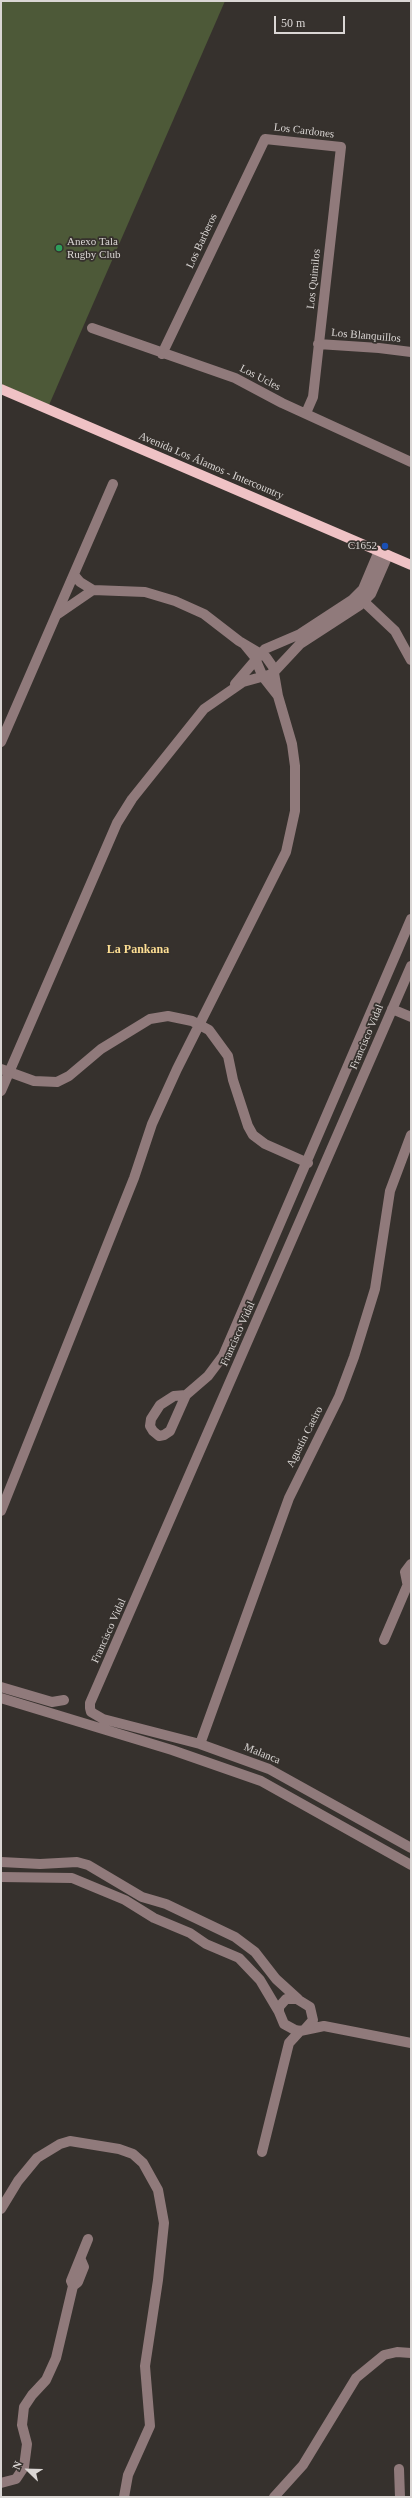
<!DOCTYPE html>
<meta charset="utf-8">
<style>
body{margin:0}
#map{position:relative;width:412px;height:2498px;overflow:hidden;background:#36312d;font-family:Georgia,serif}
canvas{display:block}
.frame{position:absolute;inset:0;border:2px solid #dad6d4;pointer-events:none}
.north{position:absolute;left:8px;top:2450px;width:40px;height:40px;-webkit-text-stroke:3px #36312d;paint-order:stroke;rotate:293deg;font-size:11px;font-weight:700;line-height:16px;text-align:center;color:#dad6d4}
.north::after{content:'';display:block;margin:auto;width:14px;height:18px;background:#dad6d4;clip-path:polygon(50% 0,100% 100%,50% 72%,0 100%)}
.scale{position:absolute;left:274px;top:16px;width:71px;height:18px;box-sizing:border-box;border:2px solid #dad6d4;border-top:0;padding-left:5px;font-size:12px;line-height:14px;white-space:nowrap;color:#dad6d4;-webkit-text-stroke:3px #36312d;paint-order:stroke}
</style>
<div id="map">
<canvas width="412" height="2498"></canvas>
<div class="frame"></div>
<div class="north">N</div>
<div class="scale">50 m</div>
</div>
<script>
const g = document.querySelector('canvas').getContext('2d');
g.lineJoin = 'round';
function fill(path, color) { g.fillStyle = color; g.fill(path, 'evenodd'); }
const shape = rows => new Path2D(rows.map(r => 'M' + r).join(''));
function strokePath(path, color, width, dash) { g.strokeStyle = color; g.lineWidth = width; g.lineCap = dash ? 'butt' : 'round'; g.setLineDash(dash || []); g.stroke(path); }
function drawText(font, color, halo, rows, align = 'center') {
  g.font = font + ' Georgia,serif'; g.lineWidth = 3.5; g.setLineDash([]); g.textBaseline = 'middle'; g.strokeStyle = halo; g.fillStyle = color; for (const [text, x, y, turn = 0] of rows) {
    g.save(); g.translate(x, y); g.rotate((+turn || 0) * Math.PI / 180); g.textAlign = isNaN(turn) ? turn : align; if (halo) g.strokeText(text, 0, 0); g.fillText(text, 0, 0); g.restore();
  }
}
fill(shape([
 [1,1,225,1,49,405,1,384]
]), '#4d5938');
strokePath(shape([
 [92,328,235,378,282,403,411,462],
 [318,344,379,348,411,352],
 [162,354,265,139,341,147,313,397,306,413],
 [93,590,145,592,175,601,204,614,239,641,266,657,273,667,278,696,263,677,254,656,245,645],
 [360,598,395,631,411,660],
 [58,614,93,590,80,582,74,575],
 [235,684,265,649,300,634,352,600,363,589,379,551],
 [1,742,113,484],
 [411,966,90,1703,90,1708,91,1712,103,1719,200,1744,269,1769,411,1848],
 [392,1009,411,1017],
 [1,1069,34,1081,57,1082,69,1076,101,1049,150,1019,168,1016,192,1021,209,1030,228,1056,233,1080,248,1126,253,1135,265,1144,308,1163],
 [1,1091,117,823,132,799,204,709,243,682,272,674,300,644,360,605,371,594,388,555],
 [186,1395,174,1396,160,1405,151,1419,150,1426,153,1431,159,1436,164,1435,170,1431,186,1395,208,1376,223,1356,411,919],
 [1,1511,134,1178,152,1124,177,1069,286,852,295,811,295,766,292,744,278,696],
 [411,1564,405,1572,407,1582,408,1584,411,1583],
 [384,1640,408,1584],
 [1,1687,52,1702,64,1700],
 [1,1698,172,1750,261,1781,411,1865],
 [200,1744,289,1498,339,1397,354,1357,375,1289,390,1191,411,1135],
 [1,1862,40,1864,77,1862,88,1865,142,1897,166,1904,235,1937,255,1952,276,1979,298,1999],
 [1,1877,72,1878,125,1900,154,1918,190,1933,206,1944,239,1958,260,1980,279,2012],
 [305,2029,313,2020,310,2007,297,1999,286,1999,279,2007,279,2012,284,2024,295,2030,300,2031,324,2026,411,2043],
 [262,2152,289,2043,300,2031],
 [1,2209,18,2181,37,2158,60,2144,70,2141,119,2149,133,2154,143,2163,158,2190,164,2223,158,2280,145,2366,150,2426,128,2475,124,2497],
 [73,2286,78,2282,84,2267,81,2260],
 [399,2469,400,2497],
 [1,2483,16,2479,24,2467,27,2444,22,2425,24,2407,32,2395,46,2380,56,2358,73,2286,71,2281,88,2239],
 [274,2497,303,2465,356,2378,384,2355,397,2352,411,2353]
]), '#907a7b', 10);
strokePath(shape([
 [1,389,411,565]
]), '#efc2c5', 10);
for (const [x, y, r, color] of [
 [59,248,4,"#2e9e5b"],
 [385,546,4,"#1a4fb4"]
]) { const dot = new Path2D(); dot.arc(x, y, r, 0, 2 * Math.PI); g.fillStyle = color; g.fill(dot); strokePath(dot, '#36312d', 1.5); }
drawText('11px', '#dad6d4', '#36312d', [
 ["Los Cardones",304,131,7],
 ["Los Barberos",202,241,-65],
 ["Los Quimilos",314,279,-84],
 ["Los Blanquillos",366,336,5],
 ["Los Ucles",260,378,27],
 ["Avenida Los Álamos - Intercountry",211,466,23],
 ["Francisco Vidal",367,1037,-67],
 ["Francisco Vidal",238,1334,-66],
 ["Agustín Caeiro",305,1437,-63],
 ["Francisco Vidal",109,1631,-66],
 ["Malanca",262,1754,22]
]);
drawText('11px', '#dad6d4', '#36312d', [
 ["Anexo Tala",67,242],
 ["Rugby Club",67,255],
 ["C1652",377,546,"right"]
], 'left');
drawText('bold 12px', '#fedf94', '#36312d', [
 ["La Pankana",138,950]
]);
</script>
